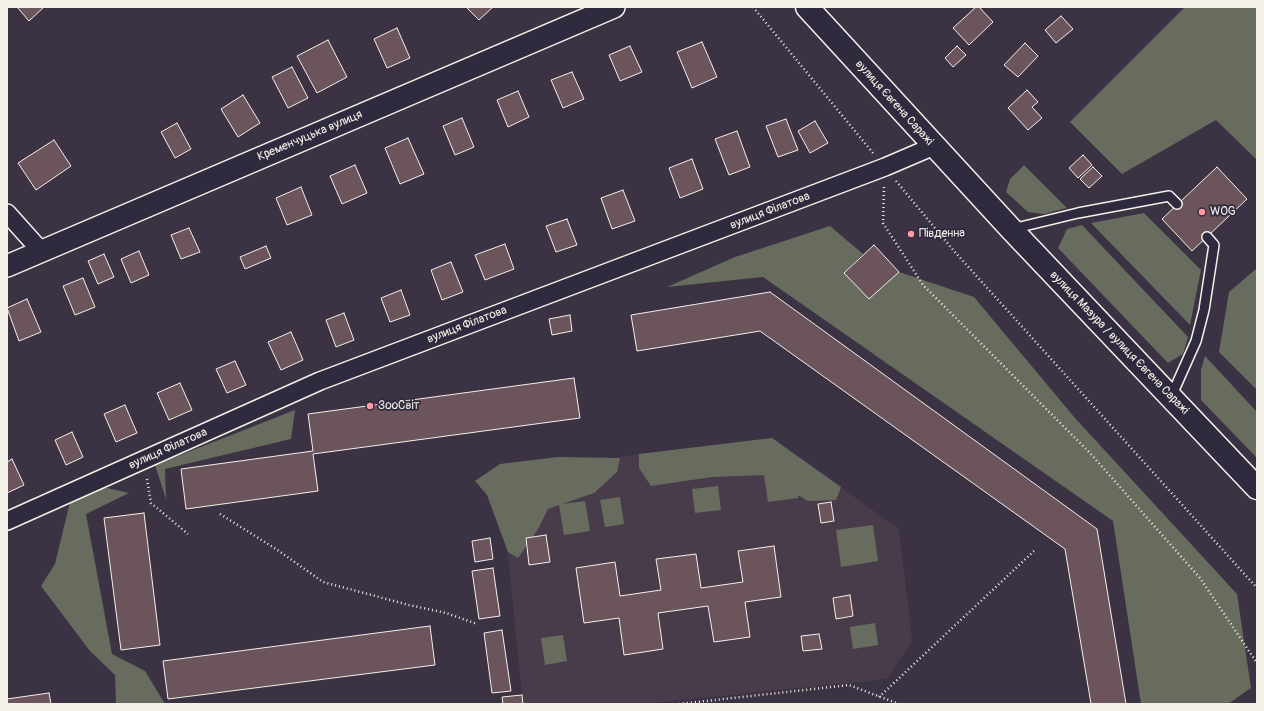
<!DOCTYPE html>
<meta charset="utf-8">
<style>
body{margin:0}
#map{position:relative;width:1264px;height:711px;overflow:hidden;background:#3b3243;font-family:Pangolin,sans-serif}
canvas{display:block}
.frame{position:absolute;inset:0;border:8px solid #f4f1e8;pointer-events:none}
</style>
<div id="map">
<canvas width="1264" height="711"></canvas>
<div class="frame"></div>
</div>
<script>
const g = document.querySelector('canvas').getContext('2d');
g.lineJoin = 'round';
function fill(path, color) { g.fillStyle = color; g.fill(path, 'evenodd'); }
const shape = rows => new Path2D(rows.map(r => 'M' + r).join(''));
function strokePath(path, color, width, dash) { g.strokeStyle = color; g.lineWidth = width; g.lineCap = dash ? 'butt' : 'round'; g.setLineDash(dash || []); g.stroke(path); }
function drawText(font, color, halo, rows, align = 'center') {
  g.font = font + ' Pangolin,sans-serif'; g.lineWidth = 3.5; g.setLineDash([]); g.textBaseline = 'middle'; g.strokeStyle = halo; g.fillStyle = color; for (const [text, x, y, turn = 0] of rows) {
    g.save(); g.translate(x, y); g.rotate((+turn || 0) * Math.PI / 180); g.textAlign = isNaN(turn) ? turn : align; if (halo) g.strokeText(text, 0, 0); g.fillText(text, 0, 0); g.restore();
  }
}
fill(shape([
 [772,438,899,529,912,641,887,679,643,704,523,704,500,477,639,454]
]), '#493c4a');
fill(shape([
 [1185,7,1257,7,1257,160,1216,120,1122,174,1070,122],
 [1024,165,1067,208,1044,214,1028,212,1006,192,1010,179],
 [1144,213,1201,270,1190,325,1091,223],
 [1082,225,1188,337,1183,354,1168,363,1058,248,1067,229],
 [830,226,863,254,844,273,869,299,899,272,974,297,1075,418,1237,594,1251,688,1228,704,1141,704,1113,521,763,277,667,287,735,257],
 [1257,268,1257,390,1219,352,1229,292],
 [1205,356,1257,412,1257,458,1201,400,1201,370],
 [295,410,291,439,165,469,166,499,155,465],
 [772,438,841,487,836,500,808,501,798,495,798,498,768,502,764,475,712,477,651,486,639,468,639,454],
 [558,457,620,458,617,472,594,493,562,504,585,501,590,531,564,535,559,505,548,509,538,529,518,558,508,552,487,495,475,481,500,464],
 [718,486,721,510,695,513,692,489],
 [103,487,129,493,86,514,112,654,145,671,165,704,116,704,115,675,90,651,41,586,55,564,70,502],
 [620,497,624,524,605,527,600,500],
 [873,525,878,561,841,567,836,530],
 [875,623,878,645,853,649,850,627],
 [563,635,567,661,545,665,541,638]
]), '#676c5f');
const building = shape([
 [17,7,44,7,29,21,17,7],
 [466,7,493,7,479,20,466,7],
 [976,7,979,7,993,22,969,45,953,28,976,7],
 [1061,16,1073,29,1056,43,1045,30,1061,16],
 [397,28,410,58,387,68,374,39,397,28],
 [328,40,347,77,317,93,297,56,328,40],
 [702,42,717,77,692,88,677,52,702,42],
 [1025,43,1038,56,1018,77,1004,65,1025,43],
 [630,46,642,72,620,81,609,55,630,46],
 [957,46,966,55,953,67,945,58,957,46],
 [292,67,308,98,288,108,272,77,292,67],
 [572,72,584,99,563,108,551,80,572,72],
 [1027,90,1038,102,1032,107,1042,118,1028,130,1008,108,1027,90],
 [518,91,529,117,508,127,497,100,518,91],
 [243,95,260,123,238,137,221,109,243,95],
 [462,118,474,147,455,155,443,126,462,118],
 [786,119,798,150,778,157,766,126,786,119],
 [815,121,828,143,810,153,798,131,815,121],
 [177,123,191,149,175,158,161,132,177,123],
 [737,131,750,167,729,175,715,139,737,131],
 [408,138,424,174,400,184,385,148,408,138],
 [54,140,71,166,36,190,18,163,54,140],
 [1083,155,1092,165,1078,178,1069,168,1083,155],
 [692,159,703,189,680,198,669,168,692,159],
 [355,165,367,193,342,204,330,176,355,165],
 [1093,167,1102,176,1089,188,1080,179,1093,167],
 [1217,167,1247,199,1192,251,1162,219,1217,167],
 [301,187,312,215,287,225,276,198,301,187],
 [623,190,635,221,612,229,601,198,623,190],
 [567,219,577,245,556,252,546,226,567,219],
 [189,228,200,252,181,259,171,235,189,228],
 [505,244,514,269,485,280,475,255,505,244],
 [874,245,899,272,869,299,844,273,874,245],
 [266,246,271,258,245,269,240,257,266,246],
 [139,251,149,275,131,283,121,259,139,251],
 [104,254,114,277,98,284,88,261,104,254],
 [451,262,463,292,442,300,431,270,451,262],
 [83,278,95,307,75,315,63,286,83,278],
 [401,290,410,315,390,322,381,298,401,290],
 [770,292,1097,529,1126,704,1091,704,1065,549,760,331,637,351,631,315,770,292],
 [27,299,41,332,19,341,7,308,27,299],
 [344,313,354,340,336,347,326,320,344,313],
 [570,315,572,331,552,335,549,319,570,315],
 [291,332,303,360,281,370,268,342,291,332],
 [235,361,246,385,227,393,216,369,235,361],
 [574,378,580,418,313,454,318,491,186,509,181,469,313,451,308,414,574,378],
 [180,383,192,410,169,420,157,393,180,383],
 [125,405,137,433,116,442,104,414,125,405],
 [72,432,83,457,66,465,55,440,72,432],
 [12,459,24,485,7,493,7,462,12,459],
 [831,502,834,521,821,523,818,504,831,502],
 [144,513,160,645,121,650,104,518,144,513],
 [546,535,550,562,529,565,526,538,546,535],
 [490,538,493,559,475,562,472,541,490,538],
 [774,546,781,597,745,602,750,637,714,642,708,606,658,613,663,649,624,655,619,618,584,623,576,568,615,562,620,596,661,590,656,559,696,554,701,588,743,582,738,551,774,546],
 [493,568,500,616,479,619,472,571,493,568],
 [850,595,853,616,836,619,833,598,850,595],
 [430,626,435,665,168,699,163,661,430,626],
 [502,630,511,691,492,693,484,633,502,630],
 [819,634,822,649,803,651,801,636,819,634],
 [49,693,51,704,7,704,7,699,49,693],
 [522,695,523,704,503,704,502,697,522,695]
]);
fill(building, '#6b545b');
strokePath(building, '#f4f1e8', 1);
const service = shape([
 [1012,229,1078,213,1169,196,1177,204],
 [1171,397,1196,341,1204,310,1214,245,1207,237]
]);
const minor = shape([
 [7,213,41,251],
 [7,521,320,381,885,167,934,146]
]);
const tertiary = shape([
 [7,266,614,7]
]);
const secondary = shape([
 [807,7,1011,229,1257,488]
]);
strokePath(service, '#f4f1e8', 12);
strokePath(minor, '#f4f1e8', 20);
strokePath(tertiary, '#f4f1e8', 24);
strokePath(secondary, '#f4f1e8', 25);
strokePath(shape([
 [753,7,873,153],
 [896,181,954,251,1257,588],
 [884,187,883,223,923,285,1090,453,1200,578,1257,663],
 [147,479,151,503,188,534],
 [220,514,279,551,323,582,409,605,446,613,477,624],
 [879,697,1034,551],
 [679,704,849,685,899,704]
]), '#f4f1e8', 2.5, [1, 3]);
strokePath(service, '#2f2a3d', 9);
strokePath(minor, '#2f2a3d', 17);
strokePath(tertiary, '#2f2a3d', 21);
strokePath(secondary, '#2f2a3d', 22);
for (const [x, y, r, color] of [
 [1202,212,4,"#ff9aa2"],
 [911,234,4,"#ff9aa2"],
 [370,406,4,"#ff9aa2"]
]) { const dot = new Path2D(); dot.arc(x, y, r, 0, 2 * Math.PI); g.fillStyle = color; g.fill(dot); strokePath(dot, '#2f2a3d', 1.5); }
drawText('12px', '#f4f1e8', '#2f2a3d', [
 ["вулиця Євгена Саражі",894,103,48],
 ["Кременчуцька вулиця",310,136,-23],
 ["вулиця Філатова",770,211,-21],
 ["вулиця Філатова",467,325,-21],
 ["вулиця Мазура / вулиця Євгена Саражі",1119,343,46],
 ["вулиця Філатова",168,449,-24]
]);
drawText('12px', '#f4f1e8', '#2f2a3d', [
 ["WOG",1210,212],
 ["Південна",919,234],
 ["ЗооСвiт",378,406]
], 'left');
</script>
